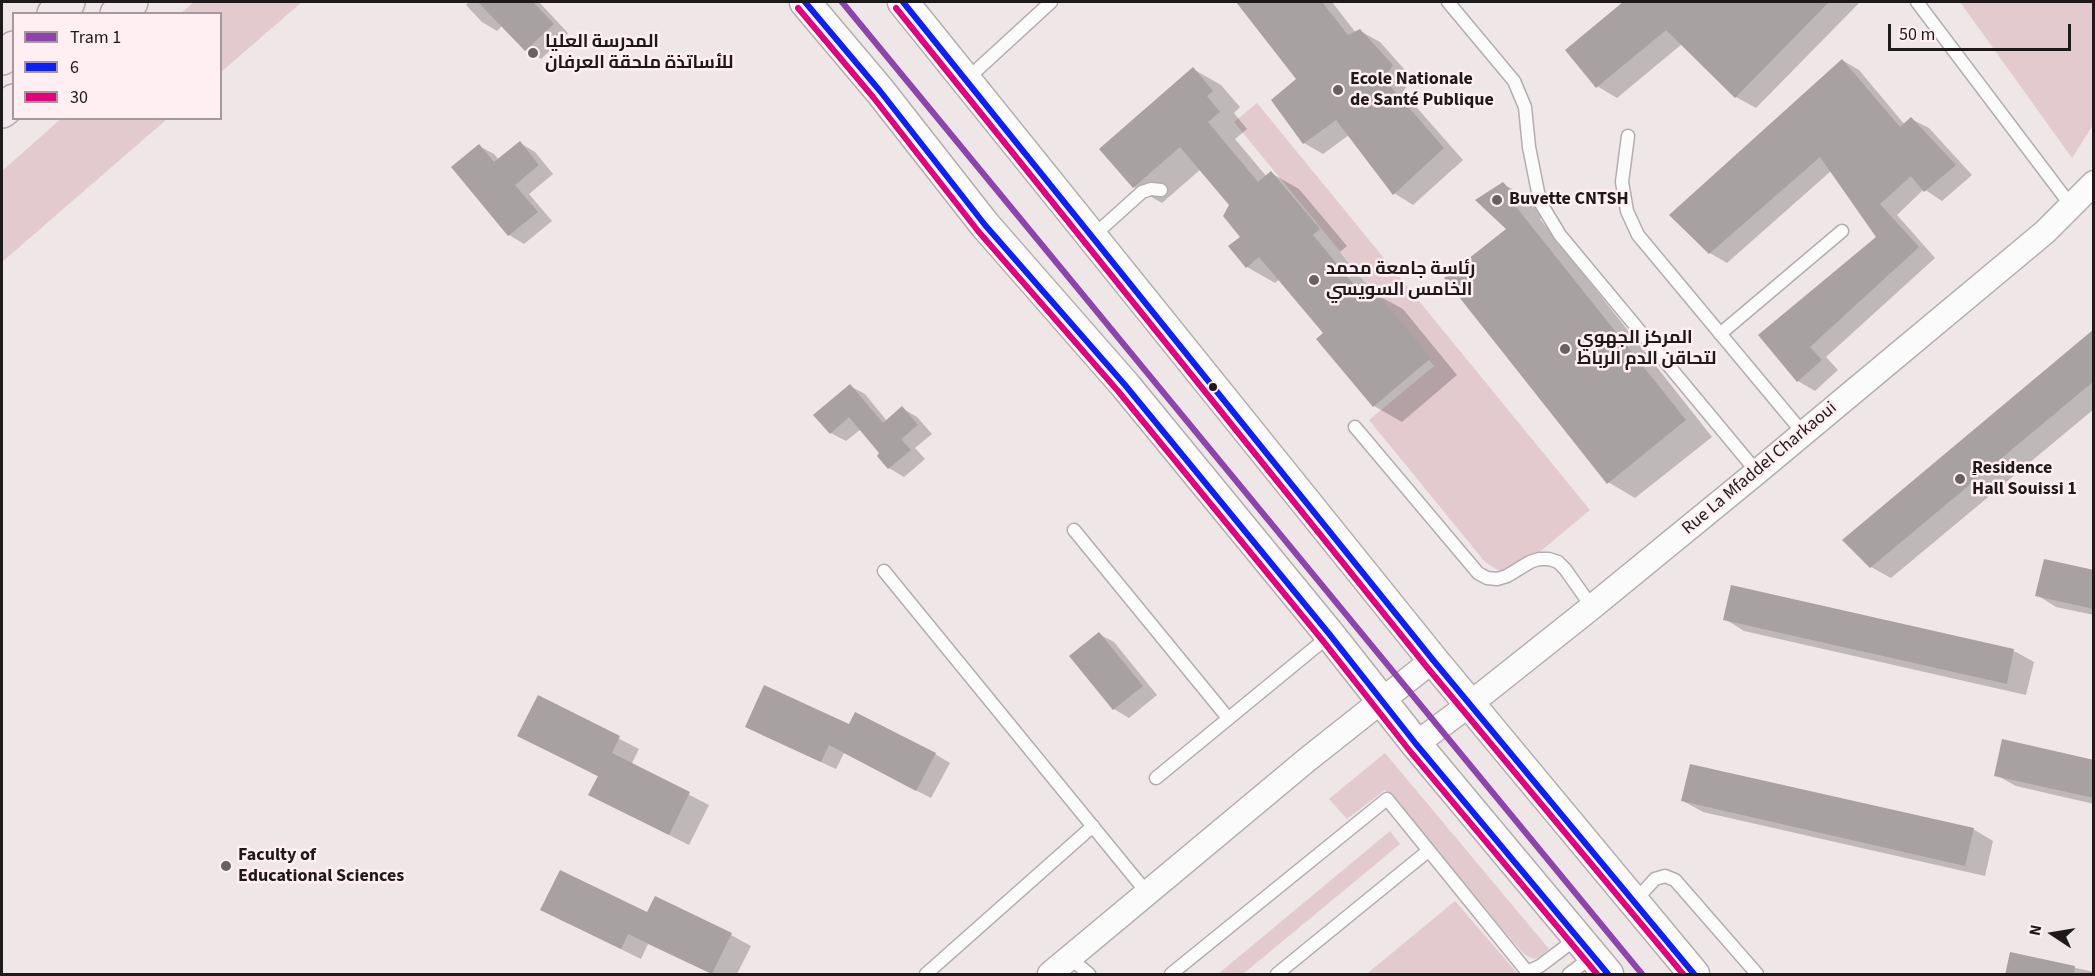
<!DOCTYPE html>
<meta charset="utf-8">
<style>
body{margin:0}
#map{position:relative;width:2095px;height:976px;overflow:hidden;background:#eee6e7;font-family:"Source Sans 3",sans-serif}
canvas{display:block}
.frame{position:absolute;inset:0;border:3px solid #1e191a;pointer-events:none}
.legend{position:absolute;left:12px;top:12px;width:210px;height:108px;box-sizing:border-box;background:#ffeff3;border:2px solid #a5999c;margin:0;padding:8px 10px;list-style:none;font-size:18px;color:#1e191a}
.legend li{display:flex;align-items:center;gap:12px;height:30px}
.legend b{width:30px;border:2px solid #a5999c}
.north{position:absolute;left:2023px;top:904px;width:60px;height:60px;-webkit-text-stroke:4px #ffeff3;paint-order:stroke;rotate:282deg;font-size:16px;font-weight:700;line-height:24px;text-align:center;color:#1e191a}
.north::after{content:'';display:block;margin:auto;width:21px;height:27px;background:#1e191a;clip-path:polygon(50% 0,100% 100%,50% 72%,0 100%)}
.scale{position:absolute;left:1888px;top:24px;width:183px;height:27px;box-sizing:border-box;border:3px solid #1e191a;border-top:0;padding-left:8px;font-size:18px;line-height:21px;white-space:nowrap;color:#1e191a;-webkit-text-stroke:4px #ffeff3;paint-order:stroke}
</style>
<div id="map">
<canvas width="2095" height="976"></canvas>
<div class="frame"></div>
<ul class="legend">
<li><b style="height:8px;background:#8e44ad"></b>Tram 1</li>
<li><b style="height:8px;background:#0c20ff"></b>6</li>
<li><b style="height:8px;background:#e5007d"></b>30</li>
</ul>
<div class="north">N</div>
<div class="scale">50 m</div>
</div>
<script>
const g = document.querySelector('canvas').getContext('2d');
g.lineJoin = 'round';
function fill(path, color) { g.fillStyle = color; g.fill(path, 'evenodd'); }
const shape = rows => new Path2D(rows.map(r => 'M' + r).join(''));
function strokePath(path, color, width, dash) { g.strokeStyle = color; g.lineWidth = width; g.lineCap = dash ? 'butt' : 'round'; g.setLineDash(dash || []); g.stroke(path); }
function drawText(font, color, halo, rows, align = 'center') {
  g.font = font + ' "Source Sans 3",Cairo,sans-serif'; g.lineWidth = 5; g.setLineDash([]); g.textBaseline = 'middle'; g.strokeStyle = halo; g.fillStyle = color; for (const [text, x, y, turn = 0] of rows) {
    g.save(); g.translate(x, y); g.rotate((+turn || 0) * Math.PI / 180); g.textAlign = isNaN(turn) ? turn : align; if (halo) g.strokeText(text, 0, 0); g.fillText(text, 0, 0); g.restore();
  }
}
fill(shape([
 [194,2,302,2,221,72,220,14,181,13],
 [1960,2,2093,2,2093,125,2072,158],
 [1257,103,1590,510,1518,570,1507,572,1496,569,1485,562,1369,420,1434,366,1234,122],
 [62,118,167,119,2,262,2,171],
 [1385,753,1549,949,1541,956,1535,959,1529,957,1523,953,1385,790,1347,819,1329,799],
 [1390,831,1400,844,1243,974,1218,974],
 [1455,901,1518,974,1368,974,1369,972]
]), '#e2cacf');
fill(shape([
 [469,2,539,2,568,33,541,59,526,50,503,25,497,31,482,22,466,5],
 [1249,2,1332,2,1356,33,1360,31,1380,42,1412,78,1403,92,1463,160,1413,205,1394,193,1349,135,1323,154,1304,143,1298,79,1242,6],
 [1625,2,1860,2,1756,108,1736,97,1682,44,1617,98,1597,86,1567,50],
 [1842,60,1859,70,1905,125,1911,119,1929,128,1972,175,1942,201,1924,189,1897,215,1935,258,1826,357,1838,370,1815,391,1798,381,1760,335,1878,238,1831,171,1727,263,1710,253],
 [1193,69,1221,85,1240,107,1234,113,1247,129,1235,139,1267,177,1271,173,1299,189,1347,246,1340,252,1375,294,1403,309,1457,375,1402,422,1374,406,1325,334,1280,279,1275,283,1247,267,1230,247,1242,237,1231,205,1201,169,1162,203,1134,187],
 [520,143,535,152,553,174,529,194,552,221,524,244,509,235,453,167,479,146,494,154,499,160],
 [1503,184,1531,199,1544,215,1540,219,1712,437,1635,498,1608,482,1508,229],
 [2094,331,2094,409,1891,578,1871,567],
 [850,386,865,394,887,421,902,408,917,417,932,434,915,448,925,459,904,477,889,468,879,456,881,453,861,429,846,441,831,433],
 [2094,571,2094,615,2056,607,2037,595],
 [1732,587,2014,651,2034,662,2026,695,1744,631,1725,619],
 [1099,634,1114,642,1157,695,1129,718,1114,709],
 [538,697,639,749,631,765,709,805,689,845,610,805,599,777,519,735],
 [850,726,935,754,950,763,931,798,844,753,836,769,762,735],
 [2094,762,2094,804,2016,786,1996,775],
 [1683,801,1973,829,1993,841,1985,876,1703,812],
 [542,910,648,914,731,935,751,946,737,974,712,974,648,944,641,959],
 [2011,954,2094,972,2094,974,2006,974]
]), '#0003');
fill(shape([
 [478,2,533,2,554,24,525,51],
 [1236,2,1322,2,1348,35,1360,29,1393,65,1384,79,1444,148,1393,195,1336,120,1303,144,1271,100,1296,79],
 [1623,2,1829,2,1735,98,1666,30,1596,88,1565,50],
 [1842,59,1900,127,1911,117,1956,165,1924,192,1911,176,1880,204,1919,247,1810,347,1822,360,1797,382,1758,335,1876,237,1820,157,1709,254,1669,215],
 [1193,67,1213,91,1207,96,1220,112,1208,122,1258,182,1271,171,1320,229,1313,235,1366,299,1375,291,1431,358,1373,407,1316,339,1323,333,1259,257,1246,268,1228,246,1240,237,1223,216,1229,205,1180,147,1133,188,1099,149],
 [520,141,539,165,515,185,538,212,508,236,451,167,479,144,494,162],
 [1503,182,1518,199,1513,203,1686,420,1607,484,1444,278,1506,229,1475,200],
 [2094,329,2094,381,1870,568,1842,540],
 [850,384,883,423,902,406,918,425,901,439,911,450,888,469,877,456,879,453,849,417,830,434,813,415],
 [2044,559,2094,570,2094,609,2035,596],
 [1731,585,2014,649,2007,684,1723,620],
 [1099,632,1143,686,1113,710,1069,656],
 [764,685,849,724,855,712,936,753,916,791,829,745,821,762,745,727],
 [538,695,620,736,612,753,690,792,669,835,588,795,598,776,517,736],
 [2002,739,2094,760,2094,798,1994,776],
 [1690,764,1974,828,1965,866,1681,801],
 [560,870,647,912,655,896,732,933,712,974,628,934,621,949,540,910],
 [2010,952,2075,966,2074,975,2005,975]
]), '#a7a1a2');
const service = shape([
 [1448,2,1514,81,1525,107,1529,147,1540,202,1560,235,1757,472],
 [1917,2,2072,207],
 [966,80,1051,2],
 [1628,136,1622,182,1627,211,1638,235,1803,433],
 [1093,236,1142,192,1151,189,1161,190],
 [1720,334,1842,231],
 [1355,427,1478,573,1487,578,1497,579,1507,576,1530,562,1539,559,1549,559,1558,562,1565,569,1592,607],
 [1074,530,1228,718],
 [884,571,1148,894],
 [1156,778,1329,636],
 [1634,902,1655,879,1665,876,1675,880,1757,974],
 [1070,958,1089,974],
 [1527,972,1540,966,1577,938],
 [926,974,1093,826],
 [1171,974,1387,799,1529,974],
 [1277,974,1428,851],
 [1569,974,1593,956]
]);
const minor = shape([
 [1416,744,1470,704,1592,607,1757,472,2045,232,2094,183],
 [1050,974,1308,759,1433,660]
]);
const tertiary = shape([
 [805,2,880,91,985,225,1125,385,1330,635,1416,744,1608,974],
 [903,2,1433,660,1694,974]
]);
const primary = shape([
 [54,14,68,2],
 [117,14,131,2],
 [2,58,14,48],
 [2,111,14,101]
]);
strokePath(service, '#b3adae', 15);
strokePath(minor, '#b3adae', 27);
strokePath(tertiary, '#b3adae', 33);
strokePath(primary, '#baa6ac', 36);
strokePath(service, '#fcfbfb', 12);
strokePath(minor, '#fcfbfb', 24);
strokePath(tertiary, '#fcfbfb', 30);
strokePath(primary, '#f2e8eb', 33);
strokePath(shape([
 [805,2,880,91,985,225,1125,385,1330,635,1416,744,1608,974],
 [903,2,1433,660,1694,974]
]), '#0c20ff', 6);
strokePath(shape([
 [798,8,873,97,978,231,1118,391,1323,641,1409,750,1597,974],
 [896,8,1426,666,1683,974]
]), '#e5007d', 6);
strokePath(shape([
 [842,2,1642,974]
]), '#8e44ad', 6);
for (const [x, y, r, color] of [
 [533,53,6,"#676162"],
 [1338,90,6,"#676162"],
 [1497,200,6,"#676162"],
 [1314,280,6,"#676162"],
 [1565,349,6,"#676162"],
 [1213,387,5,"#1e191a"],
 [1960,479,6,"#676162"],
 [226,866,6,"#676162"]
]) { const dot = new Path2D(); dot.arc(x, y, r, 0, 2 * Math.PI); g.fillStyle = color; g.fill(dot); strokePath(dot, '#ffeff3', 2); }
drawText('bold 18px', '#1e191a', '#ffeff3', [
 ["المدرسة العليا",545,43],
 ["للأساتذة ملحقة العرفان",545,64],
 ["Ecole Nationale",1350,80],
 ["de Santé Publique",1350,101],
 ["Buvette CNTSH",1509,200],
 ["رئاسة جامعة محمد",1326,270],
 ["الخامس السويسي",1326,291],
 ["المركز الجهوي",1577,339],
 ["لتحاقن الدم الرباط",1577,360],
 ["ٍResidence",1972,469],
 ["Hall Souissi 1",1972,490],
 ["Faculty of",238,856],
 ["Educational Sciences",238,877]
], 'left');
drawText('18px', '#1e191a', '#ffeff3', [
 ["Rue La Mfaddel Charkaoui",1760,469,-40]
]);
</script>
